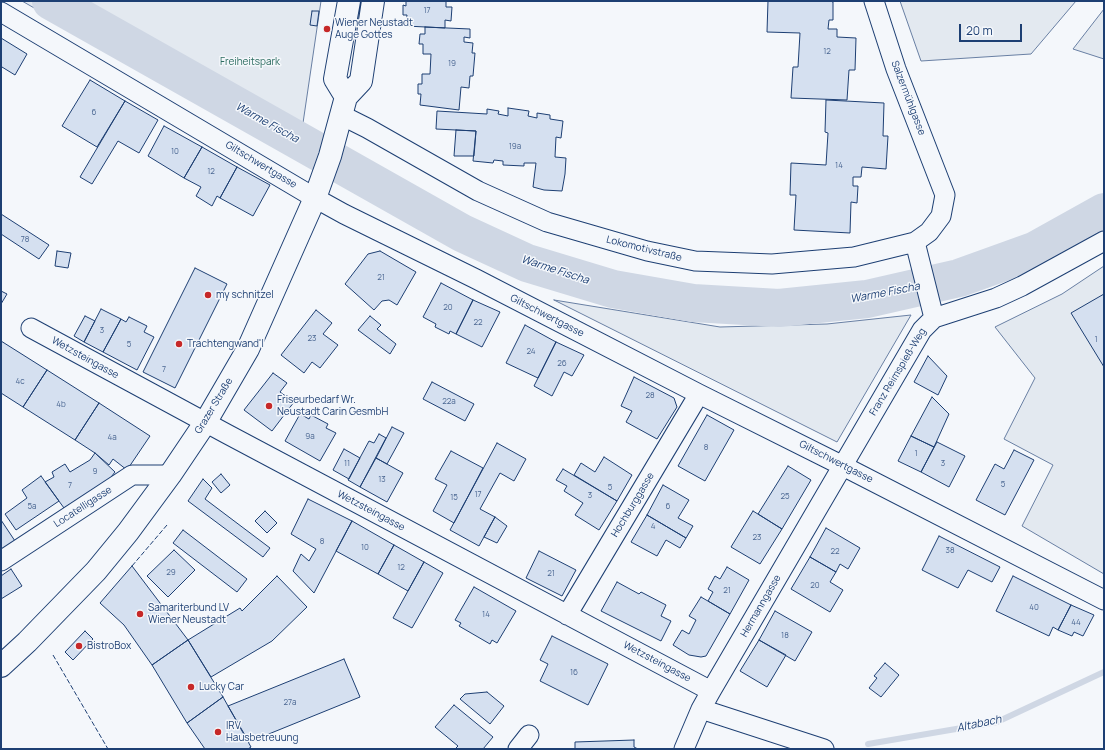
<!DOCTYPE html>
<meta charset="utf-8">
<style>
body{margin:0}
#map{position:relative;width:1105px;height:750px;overflow:hidden;background:#f4f7fb;font-family:Manrope,sans-serif}
canvas{display:block}
.frame{position:absolute;inset:0;border:2px solid #1d3f73;pointer-events:none}
.scale{position:absolute;left:959px;top:24px;width:63px;height:18px;box-sizing:border-box;border:2px solid #1d3f73;border-top:0;padding-left:5px;font-size:12px;line-height:14px;white-space:nowrap;color:#1d3f73;-webkit-text-stroke:3px #f4f7fb;paint-order:stroke}
</style>
<div id="map">
<canvas width="1105" height="750"></canvas>
<div class="frame"></div>
<div class="scale">20 m</div>
</div>
<script>
const g = document.querySelector('canvas').getContext('2d');
g.lineJoin = 'round';
function fill(path, color) { g.fillStyle = color; g.fill(path, 'evenodd'); }
const shape = rows => new Path2D(rows.map(r => 'M' + r).join(''));
function strokePath(path, color, width, dash) { g.strokeStyle = color; g.lineWidth = width; g.lineCap = dash ? 'butt' : 'round'; g.setLineDash(dash || []); g.stroke(path); }
function drawText(font, color, halo, rows, align = 'center') {
  g.font = font + ' Manrope,sans-serif'; g.lineWidth = 3; g.setLineDash([]); g.textBaseline = 'middle'; g.strokeStyle = halo; g.fillStyle = color; for (const [text, x, y, turn = 0] of rows) {
    g.save(); g.translate(x, y); g.rotate((+turn || 0) * Math.PI / 180); g.textAlign = isNaN(turn) ? turn : align; if (halo) g.strokeText(text, 0, 0); g.fillText(text, 0, 0); g.restore();
  }
}
const green = shape([
 [22,1,321,1,303,123,291,155,22,1],
 [900,1,1076,1,1031,54,921,61,900,1],
 [1104,9,1104,59,1073,49,1104,9],
 [1104,266,1104,574,1022,526,1053,465,1004,439,1035,378,995,327,1062,294,1104,266],
 [554,300,720,327,827,324,911,315,837,442,554,300]
]);
fill(green, '#e3e9f0');
strokePath(green, '#687fa3', 1);
strokePath(shape([
 [868,744,997,722,1104,672]
]), '#cfd7e4', 6);
strokePath(shape([
 [51,1,462,233,527,263,613,289,693,303,779,308,867,299,959,278,1034,251,1104,212]
]), '#cfd7e4', 38);
const building = shape([
 [406,1,446,1,446,7,452,7,451,21,445,20,445,28,406,26,407,15,403,15,403,5,406,6,406,1],
 [768,1,830,1,833,2,833,20,829,20,828,29,837,29,837,37,856,38,855,70,849,70,847,100,791,98,793,67,798,67,800,33,767,32,768,1],
 [312,11,319,11,317,26,310,25,312,11],
 [425,27,470,29,470,38,464,37,464,42,473,43,472,53,475,53,473,76,470,76,469,88,461,87,459,110,420,105,421,94,418,94,418,84,422,84,422,74,430,74,431,54,423,54,423,44,419,44,420,34,425,34,425,27],
 [1,38,27,54,15,75,2,67,1,69,1,38],
 [90,80,125,101,97,147,62,126,90,80],
 [826,100,884,103,883,136,888,136,886,169,862,167,861,177,853,177,853,186,858,186,857,203,851,202,850,233,794,230,796,195,790,195,791,163,826,165,828,133,825,132,826,100],
 [125,101,158,120,139,153,118,141,92,184,80,177,125,101],
 [508,108,529,111,528,116,537,118,537,113,550,115,550,119,563,121,561,138,556,137,555,157,566,158,565,174,562,191,544,190,533,187,536,163,524,163,524,166,503,165,503,161,494,160,493,163,473,161,476,131,436,129,437,111,487,114,487,109,499,111,498,114,508,116,508,108],
 [164,126,202,147,184,178,148,156,164,126],
 [456,130,476,131,474,156,454,156,456,130],
 [202,147,237,167,220,198,217,196,212,206,196,196,201,187,184,178,202,147],
 [237,167,270,185,253,216,220,198,237,167],
 [1,214,49,245,39,259,1,234,1,214],
 [57,251,71,253,68,268,55,266,57,251],
 [380,251,416,272,397,305,389,300,382,301,374,310,345,284,368,254,380,251],
 [195,268,227,284,175,388,143,372,195,268],
 [441,283,473,300,456,334,450,331,449,334,435,327,436,324,423,317,441,283],
 [1,291,7,294,1,304,1,291],
 [1104,294,1104,367,1071,313,1104,294],
 [473,300,500,312,482,347,456,334,473,300],
 [101,309,121,319,103,352,84,342,101,309],
 [316,310,332,323,323,334,338,345,320,368,312,362,304,373,281,355,316,310],
 [85,316,95,321,84,342,74,336,85,316],
 [370,316,381,325,377,329,396,344,390,354,358,330,370,316],
 [129,317,147,326,144,332,154,337,137,370,103,352,121,319,126,322,129,317],
 [525,325,556,342,538,378,506,363,525,325],
 [1,341,47,370,23,407,1,393,1,341],
 [556,342,584,355,572,376,564,372,552,396,534,386,556,342],
 [928,356,947,376,938,395,914,382,928,356],
 [47,370,99,403,75,440,23,407,47,370],
 [273,373,287,383,280,392,294,402,272,431,244,410,273,373],
 [634,377,674,398,677,407,657,439,626,422,632,411,621,406,634,377],
 [432,382,474,404,465,421,423,399,432,382],
 [932,397,949,414,934,447,911,436,932,397],
 [99,403,150,436,127,470,113,459,109,465,95,453,75,440,99,403],
 [300,414,309,419,311,415,328,424,326,428,336,433,320,461,285,441,300,414],
 [707,415,734,430,705,481,678,466,707,415],
 [392,427,404,433,387,464,376,458,392,427],
 [379,434,386,438,360,487,348,480,369,441,374,443,379,434],
 [911,436,934,447,921,472,898,461,911,436],
 [937,442,965,456,949,487,921,472,937,442],
 [497,443,526,459,514,481,500,473,480,509,495,517,479,546,450,530,497,443],
 [344,449,360,458,349,479,333,470,344,449],
 [1014,450,1034,460,1005,515,976,500,995,464,1004,469,1014,450],
 [451,451,483,468,454,523,433,511,447,485,435,479,451,451],
 [95,453,115,472,108,481,64,508,45,482,54,477,52,472,65,464,70,472,90,460,95,453],
 [604,457,632,475,617,501,574,475,581,463,595,472,604,457],
 [376,458,403,473,387,502,360,487,376,458],
 [788,466,811,480,782,529,758,514,788,466],
 [563,469,617,501,599,530,575,515,583,503,564,491,567,486,556,480,563,469],
 [221,474,230,485,221,493,212,482,221,474],
 [41,476,59,501,16,530,5,514,27,498,22,490,41,476],
 [203,479,212,488,205,499,270,548,263,557,188,501,203,479],
 [663,485,689,500,678,518,693,526,686,538,647,515,663,485],
 [308,499,352,521,314,593,293,571,301,554,309,561,316,549,291,534,308,499],
 [265,511,277,523,267,533,255,521,265,511],
 [753,511,782,529,760,564,731,547,753,511],
 [647,515,686,538,680,548,666,540,657,556,631,542,647,515],
 [495,517,507,526,497,543,484,537,495,517],
 [1,520,15,541,1,550,1,520],
 [352,521,394,545,378,574,336,551,352,521],
 [826,528,860,548,848,569,840,564,836,572,810,557,826,528],
 [183,530,247,579,237,592,173,543,183,530],
 [939,536,1000,567,992,582,968,570,958,588,922,570,939,536],
 [394,545,424,562,408,591,378,574,394,545],
 [174,550,195,570,168,597,147,576,174,550],
 [539,551,576,570,562,596,526,578,539,551],
 [810,557,836,572,830,582,843,590,830,612,791,589,810,557],
 [424,562,443,573,412,628,393,618,424,562],
 [132,566,188,640,152,665,124,625,100,603,132,566],
 [727,567,749,580,730,614,708,601,713,592,708,589,715,576,720,579,727,567],
 [11,569,22,586,1,599,1,576,11,569],
 [277,576,307,607,272,641,211,677,188,640,240,608,242,611,277,576],
 [1013,576,1071,605,1058,630,1053,627,1049,636,996,611,1013,576],
 [617,582,639,594,641,592,666,605,661,616,671,621,661,641,601,611,617,582],
 [474,587,516,611,497,643,492,640,490,644,459,626,461,623,455,620,474,587],
 [701,597,730,614,706,656,701,657,689,655,673,645,682,630,689,634,696,620,689,616,701,597],
 [1071,605,1094,615,1083,636,1074,632,1072,636,1058,630,1071,605],
 [775,611,812,632,795,661,759,640,775,611],
 [85,631,93,639,73,660,65,652,85,631],
 [552,636,608,664,588,705,540,681,548,664,540,660,552,636],
 [188,640,223,697,187,723,152,665,188,640],
 [759,640,786,655,767,687,740,671,759,640],
 [344,659,360,697,249,742,228,706,344,659],
 [885,663,899,675,881,697,869,688,877,678,874,676,885,663],
 [487,692,504,706,490,724,460,699,465,694,487,692],
 [223,697,251,747,248,749,205,749,187,723,223,697],
 [454,705,493,737,483,749,455,749,458,746,435,727,454,705],
 [634,740,634,747,638,749,575,749,575,742,634,740]
]);
fill(building, '#d5e0f0');
strokePath(building, '#1d3f73', 1);
const minor = shape([
 [1,12,315,198,344,214,476,279,699,394,843,466,1104,600],
 [341,115,367,128,478,191,547,222,647,251,695,261,772,264,854,257,915,242,929,232,941,216,945,195,896,69,874,1],
 [915,242,934,318],
 [31,328,227,434,711,691],
 [1,561,132,475,170,475],
 [567,615,699,394],
 [701,709,824,749],
 [518,749,529,735],
 [684,749,701,709,711,691,922,330,934,318,996,298,1022,286,1104,241]
]);
const primary = shape([
 [346,97,335,79,349,1],
 [1,666,27,642,96,571,128,532,170,475,205,423,248,349,315,198,330,156,346,97,361,81,373,1]
]);
strokePath(minor, '#1d3f73', 21);
strokePath(primary, '#1d3f73', 24);
strokePath(minor, '#f4f7fb', 19);
strokePath(primary, '#f4f7fb', 22);
strokePath(shape([
 [132,566,167,525],
 [53,655,108,749]
]), '#1d3f73', 1, [5, 2]);
for (const [x, y, r, color] of [
 [327,29,4,"#c62828"],
 [208,295,4,"#c62828"],
 [179,344,4,"#c62828"],
 [269,406,4,"#c62828"],
 [140,614,4,"#c62828"],
 [79,646,4,"#c62828"],
 [191,687,4,"#c62828"],
 [218,732,4,"#c62828"]
]) { const dot = new Path2D(); dot.arc(x, y, r, 0, 2 * Math.PI); g.fillStyle = color; g.fill(dot); strokePath(dot, '#f4f7fb', 1.5); }
drawText('8px', '#4b6792', null, [
 ["17",427,11],
 ["12",827,52],
 ["19",452,64],
 ["6",94,113],
 ["19a",515,147],
 ["10",175,152],
 ["14",839,166],
 ["12",211,172],
 ["78",25,240],
 ["21",381,278],
 ["20",448,308],
 ["22",478,323],
 ["3",102,331],
 ["23",312,339],
 ["1",1096,340],
 ["5",129,345],
 ["24",531,352],
 ["26",562,364],
 ["7",164,370],
 ["4c",20,382],
 ["28",650,396],
 ["22a",449,402],
 ["4b",61,405],
 ["9a",310,437],
 ["4a",112,438],
 ["8",706,448],
 ["1",916,454],
 ["11",347,464],
 ["3",943,464],
 ["9",95,472],
 ["13",382,480],
 ["5",1003,485],
 ["7",70,486],
 ["5",610,488],
 ["17",478,495],
 ["3",590,496],
 ["25",785,497],
 ["15",454,498],
 ["5a",32,507],
 ["6",668,507],
 ["4",653,527],
 ["23",757,538],
 ["8",322,542],
 ["10",365,548],
 ["38",950,551],
 ["22",835,552],
 ["12",401,568],
 ["29",171,573],
 ["21",551,574],
 ["20",815,586],
 ["21",727,591],
 ["40",1034,608],
 ["14",486,615],
 ["44",1076,623],
 ["18",785,636],
 ["16",574,673],
 ["27a",290,703]
]);
drawText('10px', '#1d3f73', '#f4f7fb', [
 ["Wiener Neustadt",335,23],
 ["Auge Gottes",335,35],
 ["my schnitzel",216,295],
 ["Trachtengwand'l",187,344],
 ["Friseurbedarf Wr.",277,400],
 ["Neustadt Carin GesmbH",277,412],
 ["Samariterbund LV",148,608],
 ["Wiener Neustadt",148,620],
 ["BistroBox",87,646],
 ["Lucky Car",199,687],
 ["IRV",226,726],
 ["Hausbetreuung",226,738]
], 'left');
drawText('10px', '#2c6c60', '#f4f7fb', [
 ["Freiheitspark",250,62]
]);
drawText('10px', '#1d3f73', '#f4f7fb', [
 ["Salzermühlgasse",908,98,69],
 ["Giltschwertgasse",261,165,31],
 ["Lokomotivstraße",644,249,14],
 ["Giltschwertgasse",547,316,27],
 ["Wetzsteingasse",85,358,29],
 ["Franz Reimspieß-Weg",898,372,-59],
 ["Grazer Straße",214,406,-59],
 ["Giltschwertgasse",836,462,27],
 ["Hochburggasse",633,505,-59],
 ["Locatelligasse",83,507,-33],
 ["Wetzsteingasse",371,511,28],
 ["Hermanngasse",761,606,-60],
 ["Wetzsteingasse",657,662,28]
]);
drawText('italic 11px', '#1d3f73', '#f4f7fb', [
 ["Warme Fischa",267,123,29],
 ["Warme Fischa",555,270,18],
 ["Warme Fischa",885,293,-11],
 ["Altabach",979,724,-12]
]);
</script>
